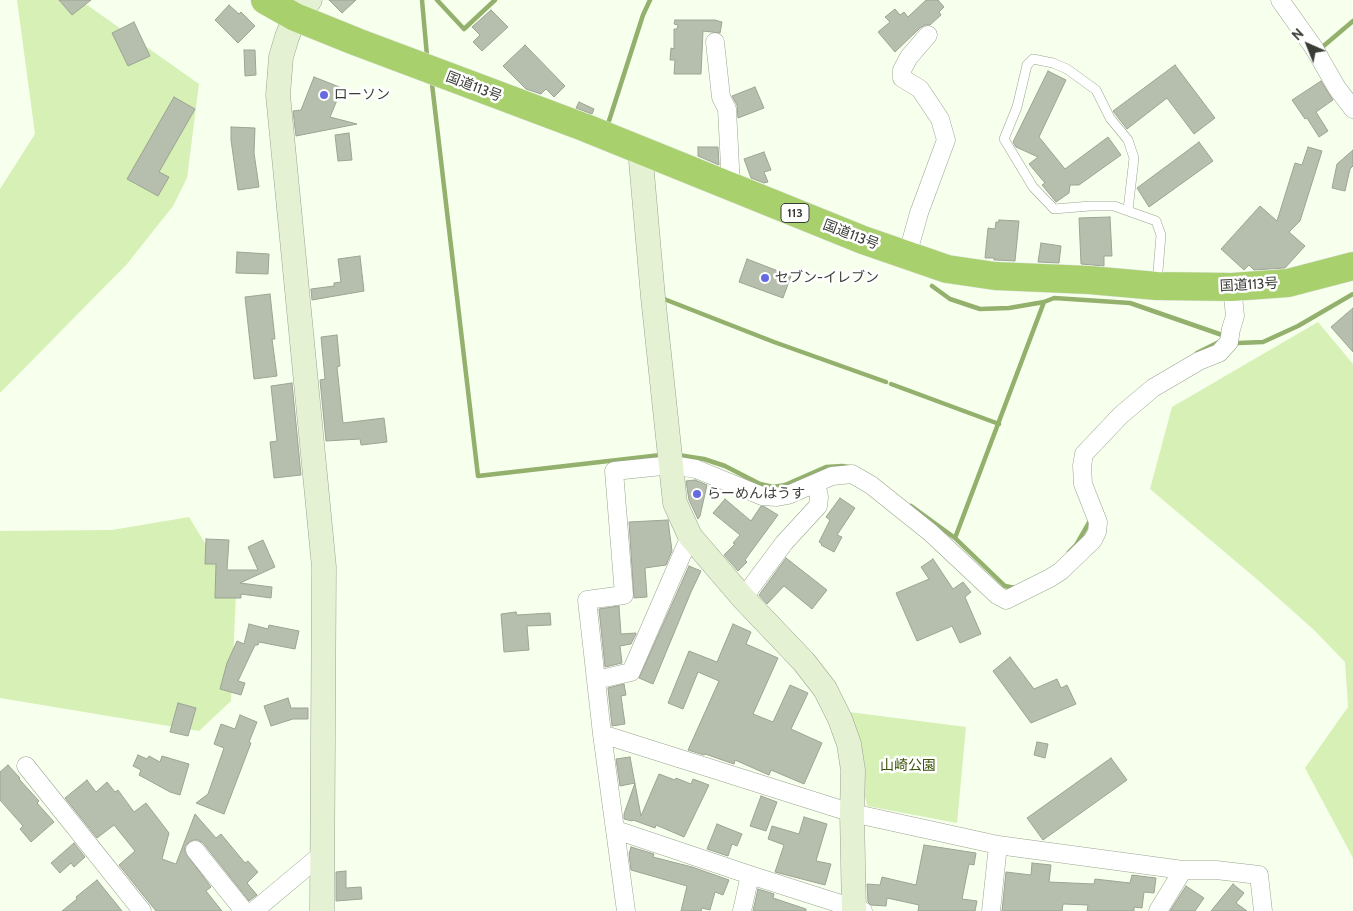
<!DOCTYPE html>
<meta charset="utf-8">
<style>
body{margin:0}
#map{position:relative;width:1353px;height:911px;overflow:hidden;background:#f7ffed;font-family:Cabin,sans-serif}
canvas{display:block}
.north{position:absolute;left:1283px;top:20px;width:50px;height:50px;-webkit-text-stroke:4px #fff;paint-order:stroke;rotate:316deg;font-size:14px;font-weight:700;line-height:20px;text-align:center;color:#3a3d36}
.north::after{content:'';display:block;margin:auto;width:18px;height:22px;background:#3a3d36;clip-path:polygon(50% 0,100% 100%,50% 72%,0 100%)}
</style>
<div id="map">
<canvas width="1353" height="911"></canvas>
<div class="north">N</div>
</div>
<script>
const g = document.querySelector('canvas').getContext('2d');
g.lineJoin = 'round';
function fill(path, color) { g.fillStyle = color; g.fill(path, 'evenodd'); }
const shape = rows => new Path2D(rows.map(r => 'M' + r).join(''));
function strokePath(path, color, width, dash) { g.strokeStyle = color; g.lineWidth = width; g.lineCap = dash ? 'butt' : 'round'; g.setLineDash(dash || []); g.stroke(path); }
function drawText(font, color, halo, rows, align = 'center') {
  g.font = font + ' Cabin,"Noto Sans JP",sans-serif'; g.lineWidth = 5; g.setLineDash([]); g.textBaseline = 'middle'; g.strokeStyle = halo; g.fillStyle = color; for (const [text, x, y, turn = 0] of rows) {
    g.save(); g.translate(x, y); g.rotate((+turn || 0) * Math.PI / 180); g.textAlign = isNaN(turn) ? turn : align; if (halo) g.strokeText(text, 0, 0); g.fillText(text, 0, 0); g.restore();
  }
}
fill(shape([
 [17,0,80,0,199,84,187,178,173,206,127,264,0,393,0,189,35,134],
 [1318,322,1353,364,1353,858,1305,768,1348,707,1345,662,1314,630,1259,581,1150,489,1172,407],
 [189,517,236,594,231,701,199,731,0,698,0,531,112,530],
 [849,712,966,727,957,823,867,806]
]), '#d6f0b6');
strokePath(shape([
 [422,0,427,56],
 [437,0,464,29,495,0],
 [1320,49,1353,21],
 [432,84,478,476,661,455,660,452],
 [608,124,643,15,650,0],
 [932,286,950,299,980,309,1009,308,1044,302,1054,298,1130,303,1225,336],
 [664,299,774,342,886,382],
 [1234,341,1238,343,1263,342,1298,326,1353,294],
 [1197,353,1221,341],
 [891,384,999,424],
 [678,455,704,459,725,466,760,484,773,487,785,485,826,467,842,466,849,467],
 [911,506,955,538,1005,586,1015,588],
 [955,538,1044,302],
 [1069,552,1076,545,1091,519]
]), '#93b06d', 4.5);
const building = shape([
 [59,0,91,0,72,15,59,0],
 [329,0,356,0,342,13,329,0],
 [926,0,938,0,944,7,939,12,941,15,930,25,925,25,920,28,895,52,878,32,890,22,885,17,895,9,900,15,904,12,908,17,926,0],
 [229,5,239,14,241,12,255,26,238,43,215,20,229,5],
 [491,10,508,27,482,51,473,42,480,35,472,27,491,10],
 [675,20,715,20,722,22,720,33,703,31,701,74,674,74,675,60,670,60,671,48,674,49,674,29,677,29,678,25,674,24,675,20],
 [134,22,150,56,128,66,112,33,134,22],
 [525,45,565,86,554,97,546,89,541,94,526,89,503,66,525,45],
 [244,50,255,50,256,75,245,76,244,50],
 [1175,65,1215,118,1194,134,1167,98,1127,129,1113,111,1175,65],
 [1048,71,1066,80,1039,137,1065,169,1108,137,1121,155,1079,185,1070,185,1069,193,1056,202,1042,185,1045,183,1029,164,1038,157,1016,147,1013,142,1048,71],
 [314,77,342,88,330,117,357,124,296,136,293,111,301,110,314,77],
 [1321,81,1333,100,1316,112,1328,131,1319,137,1307,118,1305,119,1292,100,1321,81],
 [755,87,764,108,738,118,737,105,732,96,755,87],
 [174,97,195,109,159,172,169,177,158,196,127,179,174,97],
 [579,102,594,109,592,114,576,108,579,102],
 [231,127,255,128,254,153,259,187,238,190,231,140,231,127],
 [349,133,352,160,338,161,335,135,349,133],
 [1199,142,1213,161,1149,207,1137,188,1199,142],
 [698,147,718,147,719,165,698,156,698,147],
 [1308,147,1322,151,1300,221,1289,232,1305,246,1285,268,1254,270,1249,265,1244,270,1221,249,1260,206,1277,221,1295,163,1302,165,1308,147],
 [1353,150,1353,166,1350,169,1345,191,1332,188,1337,164,1353,150],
 [764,152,771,170,764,172,768,182,764,183,751,178,744,159,764,152],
 [1110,217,1112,256,1104,256,1104,266,1081,264,1079,218,1110,217],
 [999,220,1019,221,1015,261,996,260,994,260,994,258,985,258,988,228,995,229,996,222,999,222,999,220],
 [1041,243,1061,246,1059,263,1038,262,1041,243],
 [237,252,269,254,268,274,236,273,237,252],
 [360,256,364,291,312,300,311,289,334,286,334,283,341,282,338,259,360,256],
 [747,259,791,276,783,298,739,282,747,259],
 [270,294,275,339,272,339,277,376,254,379,245,297,270,294],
 [1353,308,1353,352,1331,327,1353,308],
 [337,335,340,366,337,367,343,423,384,418,387,442,361,445,360,439,326,441,320,380,325,379,321,337,337,335],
 [292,383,301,475,274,478,270,442,277,441,271,386,292,383],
 [695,480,707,485,700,516,698,519,689,500,686,481,695,480],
 [840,498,855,508,837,535,842,537,834,552,821,545,822,544,819,542,830,520,826,517,840,498],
 [725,499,751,521,761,506,765,507,778,515,745,560,747,562,738,571,724,555,735,544,733,543,740,535,713,513,725,499],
 [668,520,672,551,666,565,645,568,647,597,634,598,629,522,668,520],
 [206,539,229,540,227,570,258,570,248,547,263,540,275,567,240,583,272,587,271,598,241,594,241,598,215,598,216,564,205,564,206,539],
 [786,558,827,590,812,609,784,586,767,604,759,595,786,558],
 [933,559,953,589,963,582,971,592,965,597,981,634,960,643,952,626,917,641,896,593,929,579,921,567,933,559],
 [689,566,701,571,691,592,653,684,639,678,689,566],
 [619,606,621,634,636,633,636,634,631,644,620,646,622,663,605,667,599,609,619,606],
 [516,612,517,615,550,613,551,625,527,626,529,650,504,652,501,614,516,612],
 [249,624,268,629,269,625,299,631,295,649,259,642,258,645,255,645,238,681,245,683,241,695,220,689,227,663,237,641,244,644,249,624],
 [733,624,751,632,746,644,778,658,753,714,773,722,790,685,808,693,791,729,822,743,804,784,771,770,769,775,735,760,734,764,705,754,704,755,688,750,719,681,698,672,683,709,668,703,689,651,717,662,733,624],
 [1010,657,1034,689,1057,679,1061,688,1067,685,1076,704,1031,723,993,671,1010,657],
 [624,684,626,695,621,696,625,724,612,726,608,688,624,684],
 [288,698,291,708,308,708,308,719,293,719,271,726,264,706,288,698],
 [178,703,196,708,188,736,170,732,178,703],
 [240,715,257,722,249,742,251,743,224,814,196,803,208,794,224,748,214,744,221,724,235,729,240,715],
 [1037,742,1048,744,1045,758,1034,755,1037,742],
 [138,755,147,759,149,756,160,762,162,756,189,764,180,795,170,792,139,775,141,770,133,766,138,755],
 [630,757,641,816,659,774,675,780,676,778,691,784,693,779,709,785,684,837,656,825,655,828,633,820,632,821,624,819,624,814,635,783,620,786,616,759,630,757],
 [1111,758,1127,780,1043,840,1027,818,1111,758],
 [8,765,20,778,19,779,39,801,37,803,54,822,31,842,20,829,23,826,0,800,0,772,8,765],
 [87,780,96,792,107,782,115,792,118,790,134,812,146,803,169,833,162,859,176,864,195,814,216,838,221,834,245,863,248,861,258,872,247,883,257,895,249,901,203,843,198,840,193,840,185,846,185,852,211,887,206,891,222,911,156,911,119,865,135,851,114,825,97,838,65,798,87,780],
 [761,796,777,802,766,831,750,826,761,796],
 [804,817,827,824,816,861,831,864,825,885,775,872,784,845,768,839,772,826,799,834,804,817],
 [717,824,742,834,737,846,732,844,728,856,707,849,717,824],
 [74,843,85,857,74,867,71,863,60,873,51,863,74,843],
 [924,845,976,853,974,865,969,864,962,899,977,901,975,911,918,911,919,905,887,898,886,906,871,905,868,902,867,884,880,885,882,877,916,885,924,845],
 [631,847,654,854,653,857,692,867,729,880,723,895,715,892,710,910,702,908,701,911,681,911,687,886,631,870,629,854,631,847],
 [1032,863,1051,865,1049,882,1094,884,1095,879,1130,883,1132,875,1156,878,1154,893,1144,892,1142,908,1134,907,1134,911,1087,911,1088,905,1063,904,1062,911,1002,911,1006,872,1031,875,1032,863],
 [346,871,346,888,361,887,362,899,336,901,336,872,346,871],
 [97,880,122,911,62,911,77,899,76,897,97,880],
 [1233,884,1244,893,1236,903,1247,911,1211,911,1233,884],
 [1186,886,1204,898,1195,911,1170,911,1186,886],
 [758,889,774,894,773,898,806,909,806,911,753,911,758,889]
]);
fill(building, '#b6bead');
strokePath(building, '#9da494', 1);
const lane = shape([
 [1128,210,1134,158,1128,140,1110,118,1096,90,1067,69,1053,63,1033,59,1027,65,1017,107,1004,139,1033,187,1054,209,1090,206,1114,206,1156,221,1161,235,1157,283]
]);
const street = shape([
 [1280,0,1314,48,1337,88,1353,109],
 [715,42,721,97,727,109,731,186],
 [907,256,919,213,946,140,940,119,920,89,902,78,902,70,909,57,928,35],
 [743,598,784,543,818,506,819,497,816,483],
 [596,680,631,672,690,536],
 [602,734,852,813,998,845,1183,870,1216,870,1259,875,1263,911],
 [26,766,142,911],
 [616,830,750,875,863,911],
 [195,850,244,911],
 [254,911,322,854],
 [626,911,602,734,587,600,624,595,614,471,672,465,696,469,762,496,777,497,788,495,832,476,852,474,871,485,931,533,997,595,1006,600,1050,578,1061,571,1093,540,1097,532,1098,522,1083,484,1082,466,1084,454,1121,415,1153,388,1199,361,1219,353,1229,342,1231,329,1235,316,1232,287],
 [742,911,750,875],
 [991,911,998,845],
 [1158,911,1183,870]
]);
const secondary = shape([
 [310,0,295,17,287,37,281,57,278,95,324,567,322,911],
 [640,150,653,297,675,503,690,536,743,598,804,662,825,689,840,719,849,744,853,770,852,813,854,911]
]);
const highway = shape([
 [265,0,295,17,357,42,586,128,863,240,947,269,995,276,1089,280,1157,286,1232,287,1288,283,1353,266]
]);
strokePath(lane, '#9ba392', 10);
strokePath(street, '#9ba392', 19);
strokePath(secondary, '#9ba392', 25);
strokePath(highway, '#e3e4e3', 29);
strokePath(lane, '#fff', 9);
strokePath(street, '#fff', 18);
strokePath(secondary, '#e5f1d3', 24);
strokePath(highway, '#a8d06d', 28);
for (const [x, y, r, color] of [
 [324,95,5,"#656ae2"],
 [765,278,5,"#656ae2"],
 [697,494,5,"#656ae2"]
]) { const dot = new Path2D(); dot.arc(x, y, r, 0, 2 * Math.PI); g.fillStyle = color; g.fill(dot); strokePath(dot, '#fff', 2); }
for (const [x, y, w] of [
 [795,213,28]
]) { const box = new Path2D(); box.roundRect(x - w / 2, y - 9.5, w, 19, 4); g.fillStyle = '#fff'; g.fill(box); strokePath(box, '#3a3d36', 1); }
drawText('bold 12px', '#3a3d36', null, [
 ["113",795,213]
]);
drawText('14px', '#3a3d36', '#fff', [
 ["国道113号",474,87,21],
 ["国道113号",851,235,21],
 ["国道113号",1249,285,-3]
]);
drawText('14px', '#3a3d36', '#fff', [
 ["ローソン",334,95],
 ["セブン-イレブン",775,278],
 ["らーめんはうす",707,494]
], 'left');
drawText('14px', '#3b5408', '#fff', [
 ["山崎公園",908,766]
]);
</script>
